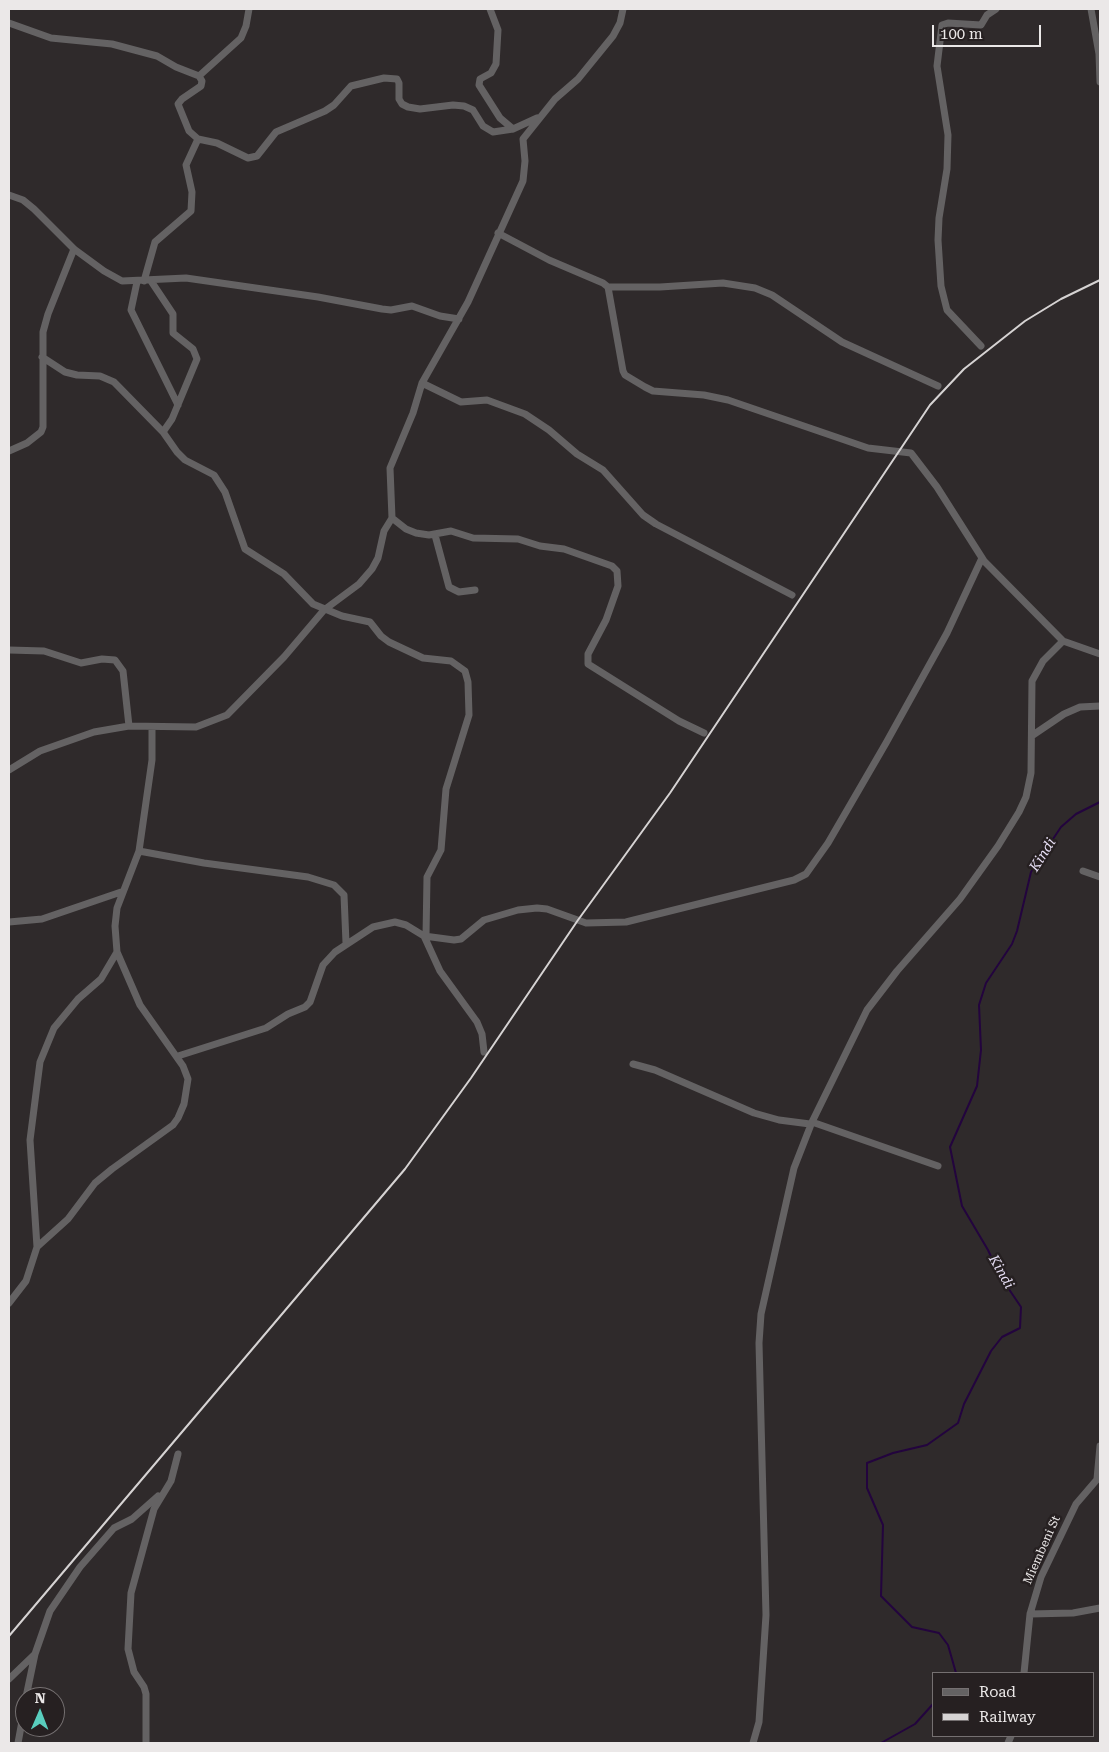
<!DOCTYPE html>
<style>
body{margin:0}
#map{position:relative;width:1109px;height:1752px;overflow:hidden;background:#2f2a2b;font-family:"Roboto Serif",serif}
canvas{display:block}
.frame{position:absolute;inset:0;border:10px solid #ebe8e8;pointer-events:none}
.legend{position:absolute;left:932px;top:1672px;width:162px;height:65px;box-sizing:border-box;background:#262021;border:1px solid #757071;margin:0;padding:6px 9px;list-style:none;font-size:15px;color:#ebe8e8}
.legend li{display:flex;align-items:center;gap:10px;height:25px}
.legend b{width:25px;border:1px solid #757071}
.north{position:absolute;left:15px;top:1687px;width:50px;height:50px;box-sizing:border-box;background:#262021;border:1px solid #757071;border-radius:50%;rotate:1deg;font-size:14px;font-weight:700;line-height:20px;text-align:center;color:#ebe8e8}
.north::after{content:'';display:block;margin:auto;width:18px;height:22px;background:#59cebe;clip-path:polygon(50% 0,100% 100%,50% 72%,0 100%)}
.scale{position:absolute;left:932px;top:25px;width:109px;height:22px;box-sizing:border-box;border:2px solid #ebe8e8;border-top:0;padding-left:6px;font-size:15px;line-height:18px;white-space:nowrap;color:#ebe8e8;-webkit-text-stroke:4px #262021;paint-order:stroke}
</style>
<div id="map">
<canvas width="1109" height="1752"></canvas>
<div class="frame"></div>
<ul class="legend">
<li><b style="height:6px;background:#646263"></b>Road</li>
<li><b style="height:6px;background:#d6d3d3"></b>Railway</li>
</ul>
<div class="north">N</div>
<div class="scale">100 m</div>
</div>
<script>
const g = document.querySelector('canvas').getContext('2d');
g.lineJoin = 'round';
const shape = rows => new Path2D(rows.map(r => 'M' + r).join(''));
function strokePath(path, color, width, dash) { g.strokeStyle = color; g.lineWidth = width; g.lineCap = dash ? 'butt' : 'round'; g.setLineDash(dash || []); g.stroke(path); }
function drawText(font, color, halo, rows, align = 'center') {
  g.font = font + ' "Roboto Serif",serif'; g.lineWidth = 5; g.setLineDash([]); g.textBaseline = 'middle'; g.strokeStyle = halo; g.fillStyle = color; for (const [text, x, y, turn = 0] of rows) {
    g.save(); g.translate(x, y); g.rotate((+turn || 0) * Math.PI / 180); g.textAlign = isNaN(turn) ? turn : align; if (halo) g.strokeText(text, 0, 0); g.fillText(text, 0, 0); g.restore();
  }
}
strokePath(shape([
 [956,1673,948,1645,939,1633,912,1627,881,1596,883,1525,867,1488,867,1463,893,1453,927,1445,958,1423,964,1404,991,1351,1002,1337,1020,1328,1021,1307,1000,1276,988,1250,962,1206,950,1147,977,1086,981,1050,979,1005,986,983,1012,944,1017,931,1031,872,1061,827,1076,814,1100,802],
 [881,1743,915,1724,933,1704]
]), '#23043e', 2);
strokePath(shape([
 [490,9,498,30,496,64,491,73,480,79,479,85,500,118,513,129],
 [1091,9,1099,54,1100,82],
 [9,23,51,38,112,44,157,56,176,67,199,76,202,81,201,86,182,99,178,104,189,131,198,139,217,143,248,158,257,156,276,132,325,111,334,105,351,86,384,78,397,79,399,83,399,99,402,104,408,107,420,109,453,105,464,106,473,110,483,126,493,132,513,129,537,118],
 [199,76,241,38,246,26,249,9],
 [9,195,23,200,34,209,74,249,104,271,122,281,186,278,318,297,382,309,391,310,412,306,440,316,459,319],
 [498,233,549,260,603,283,608,287,623,371,625,375,645,387,653,391,704,395,728,400,868,448,911,453,937,487,984,561,1063,641,1100,654],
 [144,281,155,242,191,211,192,192,186,165,198,139],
 [151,281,173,314,173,333,193,349,197,359,172,419,163,432],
 [137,282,131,310,178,405],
 [608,287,660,287,723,283,755,288,772,295,842,342,938,386],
 [981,346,947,310,941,286,938,240,939,218,947,169,948,135,937,66,942,25,948,23,981,25,987,15,996,9],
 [42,357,65,372,77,375,100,376,114,382,163,432,177,452,185,460,214,475,225,492,245,549,284,574,313,604,342,616,370,622,381,636,389,642,423,658,451,661,465,671,468,682,469,715,446,789,441,850,427,877,426,936],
 [422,383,461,402,487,400,525,414,549,430,577,454,603,470,643,515,656,524,792,595],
 [9,451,27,443,41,432,43,427,43,332,48,314,74,249],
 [392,518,406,529,416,533,429,535,451,531,473,538,518,539,540,546,564,549,612,566,617,571,618,586,606,620,588,654,588,664,679,721,704,733],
 [435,535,449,587,459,592,475,590],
 [9,650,44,651,81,663,102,659,115,660,123,671,129,726],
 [1033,735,1064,714,1080,707,1100,706],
 [9,770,40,751,94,732,129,726,196,727,227,715,284,657,324,610,359,584,372,569,378,558,384,531,392,518,390,468,413,413,422,383,468,302,523,181,525,161,523,139,555,99,578,79,613,36,620,23,623,9],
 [139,851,204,863,308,877,334,885,344,895,346,943],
 [1083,871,1100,877],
 [9,922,42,919,121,892],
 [424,936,454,940,461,939,484,920,518,910,537,908,547,909,586,923,626,922,794,880,806,874,828,843,886,743,947,633,982,558],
 [178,1056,266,1028,288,1014,305,1007,310,1002,323,965,335,952,373,927,395,922,406,925,424,936,440,971,477,1022,482,1034,484,1052],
 [633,1064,655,1070,754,1113,779,1120,810,1124],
 [812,1122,938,1166],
 [37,1247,30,1140,40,1062,54,1028,78,999,101,979,117,952,115,926,117,908,139,851,152,760,152,728],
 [9,1303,26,1281,37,1247,68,1219,95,1183,112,1169,173,1125,178,1118,184,1104,188,1079,183,1066,140,1005,117,952],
 [1097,1479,1100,1446],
 [1030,1614,1073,1613,1100,1608],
 [1024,1673,1030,1614,1041,1577,1076,1504,1100,1476],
 [9,1679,35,1654,50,1611,80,1567,114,1528,132,1519,158,1496],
 [26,1697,35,1654],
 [18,1743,25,1705],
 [146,1743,146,1694,144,1687,134,1672,128,1649,131,1593,154,1509,171,1481,178,1454],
 [753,1743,759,1722,766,1615,759,1343,761,1314,794,1168,812,1122,867,1010,897,971,960,899,998,846,1019,812,1026,797,1031,773,1032,681,1043,661,1063,641],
 [1008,1743,1011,1736]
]), '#646263', 7);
strokePath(shape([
 [9,1636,405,1169,471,1078,578,920,670,793,930,405,964,369,1025,321,1061,299,1100,280]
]), '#d6d3d3', 2);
drawText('12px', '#ebe8e8', '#262021', [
 ["Miembeni St",1042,1550,-66]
]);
drawText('italic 14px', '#e7dff5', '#262021', [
 ["Kindi",1043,855,-58],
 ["Kindi",1001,1272,60]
]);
</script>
